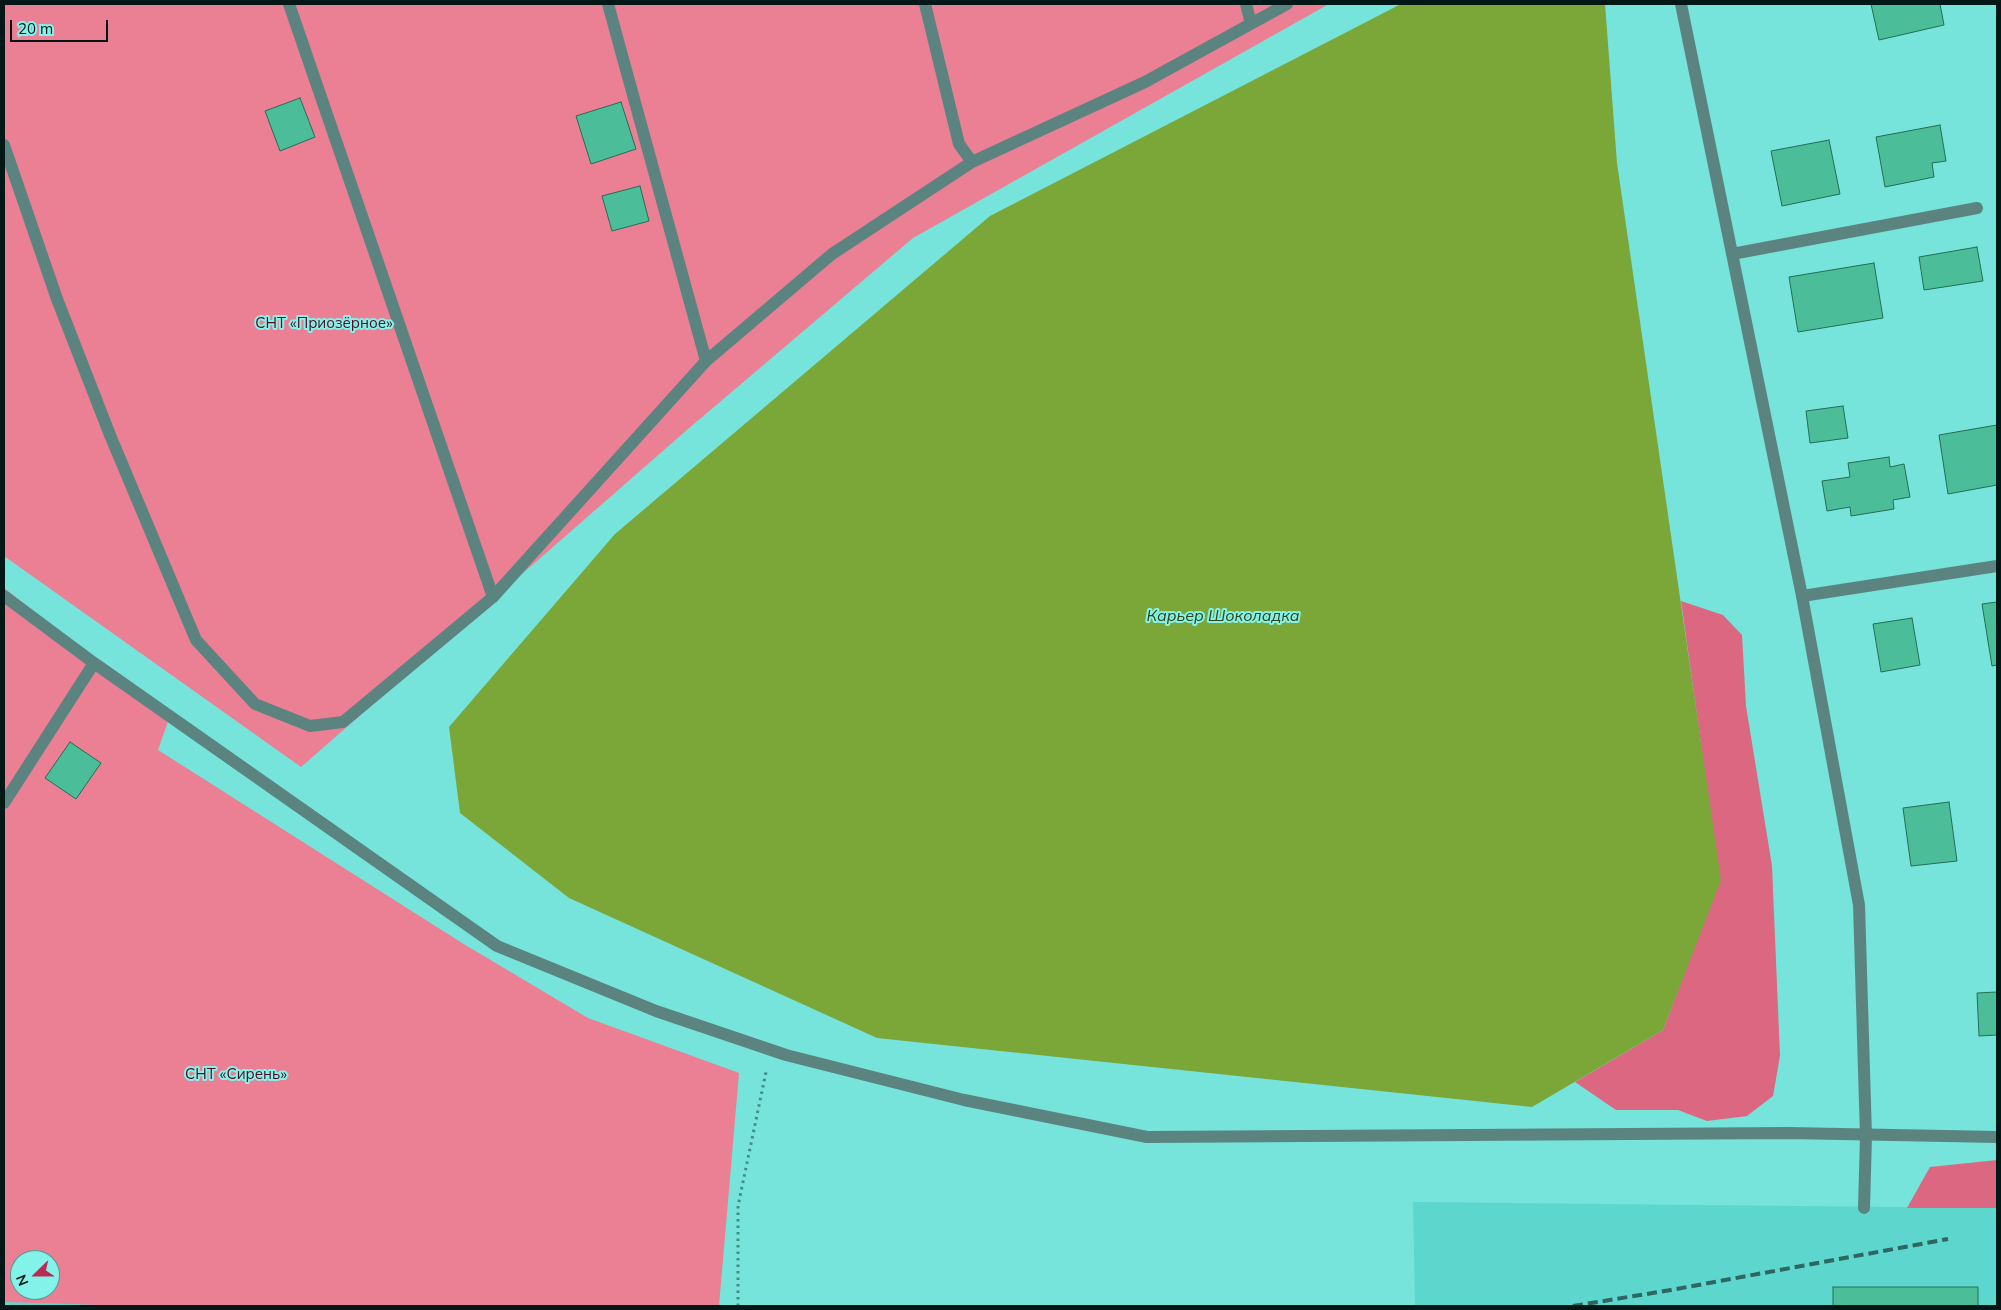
<!DOCTYPE html>
<meta charset="utf-8">
<style>
body{margin:0}
#map{position:relative;width:2001px;height:1310px;overflow:hidden;background:#76e4db;font-family:Mulish,sans-serif}
canvas{display:block}
.frame{position:absolute;inset:0;border:5px solid #011816;pointer-events:none}
.north{position:absolute;left:10px;top:1250px;width:50px;height:50px;box-sizing:border-box;background:#83f2e9;border:1px solid #4f9b95;border-radius:50%;rotate:248deg;font-size:14px;font-weight:700;line-height:20px;text-align:center;color:#011816}
.north::after{content:'';display:block;margin:auto;width:18px;height:22px;background:#b92a55;clip-path:polygon(50% 0,100% 100%,50% 72%,0 100%)}
.scale{position:absolute;left:10px;top:20px;width:98px;height:22px;box-sizing:border-box;border:2px solid #011816;border-top:0;padding-left:6px;font-size:15px;line-height:18px;white-space:nowrap;color:#011816;-webkit-text-stroke:4px #83f2e9;paint-order:stroke}
</style>
<div id="map">
<canvas width="2001" height="1310"></canvas>
<div class="frame"></div>
<div class="north">N</div>
<div class="scale">20 m</div>
</div>
<script>
const g = document.querySelector('canvas').getContext('2d');
g.lineJoin = 'round';
function fill(path, color) { g.fillStyle = color; g.fill(path, 'evenodd'); }
const shape = rows => new Path2D(rows.map(r => 'M' + r).join(''));
function strokePath(path, color, width, dash) { g.strokeStyle = color; g.lineWidth = width; g.lineCap = dash ? 'butt' : 'round'; g.setLineDash(dash || []); g.stroke(path); }
function drawText(font, color, halo, rows, align = 'center') {
  g.font = font + ' Mulish,sans-serif'; g.lineWidth = 4; g.setLineDash([]); g.textBaseline = 'middle'; g.strokeStyle = halo; g.fillStyle = color; for (const [text, x, y, turn = 0] of rows) {
    g.save(); g.translate(x, y); g.rotate((+turn || 0) * Math.PI / 180); g.textAlign = isNaN(turn) ? turn : align; if (halo) g.strokeText(text, 0, 0); g.fillText(text, 0, 0); g.restore();
  }
}
fill(shape([
 [1413,1202,1997,1208,1997,1306,1415,1306],
 [4,1302,129,1306,4,1306]
]), '#5dd7ce');
fill(shape([
 [4,4,1329,4,913,238,688,429,301,767,4,556],
 [4,588,170,716,158,750,462,943,588,1018,739,1073,719,1306,129,1306,4,1302],
 [20,1260,50,1260,50,1290,20,1290]
]), '#eb7f94');
fill(shape([
 [1681,601,1723,615,1742,635,1746,706,1772,866,1780,1056,1773,1096,1747,1116,1707,1121,1678,1110,1616,1110,1575,1082,1663,1030,1720,880],
 [1997,1160,1997,1208,1907,1208,1930,1167]
]), '#dc6780');
fill(shape([
 [1401,4,1605,4,1617,163,1721,880,1663,1030,1532,1107,877,1038,569,898,460,813,449,727,615,534,990,216]
]), '#7aa738');
const building = shape([
 [1871,4,1940,4,1944,25,1879,40,1871,4],
 [300,98,315,137,280,151,265,111,300,98],
 [621,102,636,149,591,164,576,116,621,102],
 [1940,125,1946,161,1932,163,1934,177,1885,187,1876,137,1940,125],
 [1829,140,1840,194,1782,206,1771,151,1829,140],
 [640,186,649,221,612,231,602,196,640,186],
 [1977,247,1983,281,1924,290,1919,257,1977,247],
 [1874,263,1883,318,1798,332,1789,277,1874,263],
 [1843,406,1848,438,1810,443,1806,411,1843,406],
 [1997,425,1997,485,1948,494,1939,435,1997,425],
 [1889,457,1890,467,1904,464,1910,497,1893,500,1894,509,1851,516,1850,507,1827,511,1822,481,1850,477,1848,463,1889,457],
 [1997,602,1997,665,1992,666,1982,604,1997,602],
 [1912,618,1920,665,1881,672,1873,624,1912,618],
 [70,742,101,763,76,799,45,778,70,742],
 [1949,802,1957,861,1911,866,1903,808,1949,802],
 [1997,992,1997,1035,1979,1036,1977,993,1997,992],
 [1833,1287,1978,1287,1978,1306,1833,1306,1833,1287]
]);
fill(building, '#4bbe99');
strokePath(building, '#236d56', 1);
strokePath(shape([
 [738,1306,738,1206,766,1072]
]), '#448c86', 3, [2.5, 4]);
strokePath(shape([
 [289,4,493,597],
 [608,4,706,361],
 [925,4,959,144,972,162],
 [1246,4,1251,24],
 [1681,4,1802,596,1859,905,1866,1136,1864,1208],
 [4,145,57,299,110,435,196,640,255,704,310,726,343,722,493,597,706,361,832,254,972,162,1145,82,1287,4],
 [1732,254,1977,208]
]), '#5b8480', 12);
strokePath(shape([
 [4,596,94,663,497,946,656,1011,786,1055,964,1100,1147,1137,1789,1133,1997,1137],
 [1802,596,1997,566],
 [4,803,94,663]
]), '#5b8480', 12);
strokePath(shape([
 [1573,1306,1671,1290,1948,1239]
]), '#2e6661', 4, [10, 5]);
drawText('15px', '#540921', '#83f2e9', [
 ["СНТ «Приозёрное»",324,323],
 ["СНТ «Сирень»",236,1074]
]);
drawText('italic 16px', '#314317', '#83f2e9', [
 ["Карьер Шоколадка",1223,616]
]);
</script>
